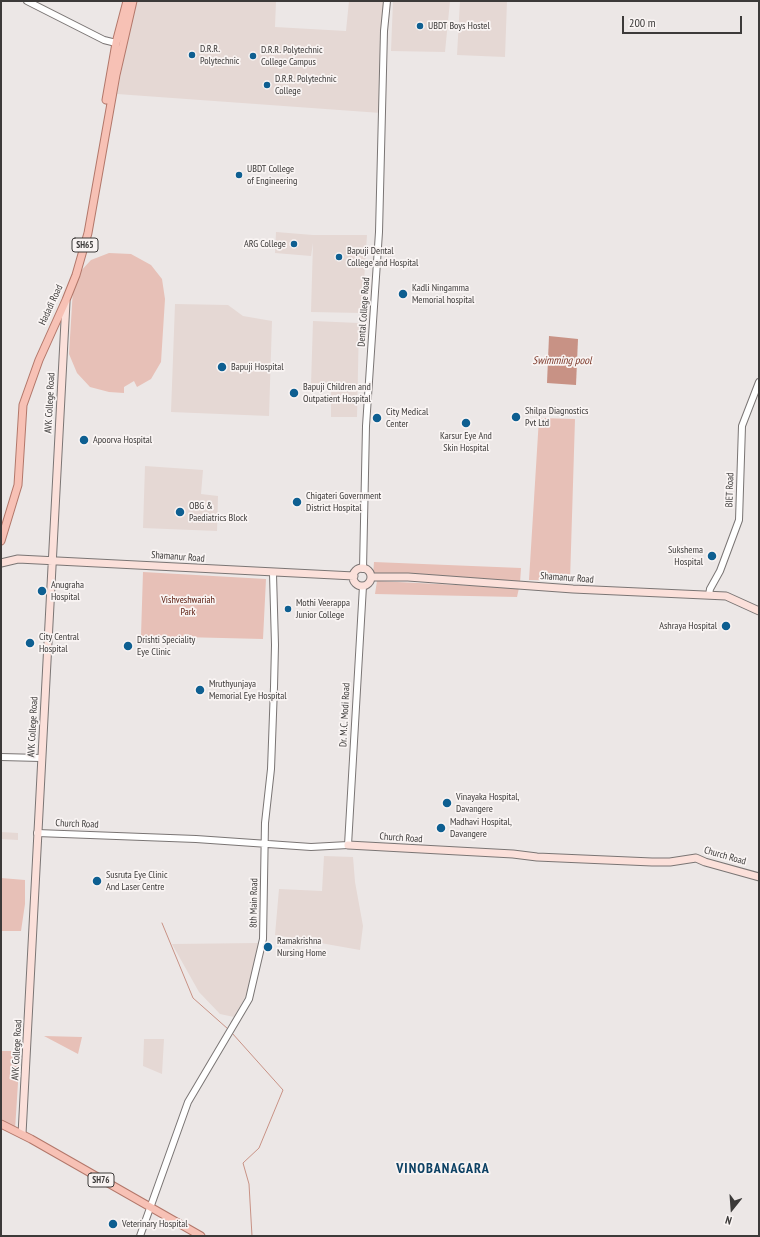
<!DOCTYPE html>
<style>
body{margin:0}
#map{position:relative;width:760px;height:1237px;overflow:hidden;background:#ece7e6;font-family:"PT Sans Narrow",sans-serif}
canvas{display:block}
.frame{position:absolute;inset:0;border:2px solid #3c3a39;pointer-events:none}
.north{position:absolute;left:712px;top:1189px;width:40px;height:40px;-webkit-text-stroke:3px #f9f4f3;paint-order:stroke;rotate:197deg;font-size:11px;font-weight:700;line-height:16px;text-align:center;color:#3c3a39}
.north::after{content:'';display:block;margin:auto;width:14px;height:18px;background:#3c3a39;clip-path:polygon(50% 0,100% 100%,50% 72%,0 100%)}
.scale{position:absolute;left:622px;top:16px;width:120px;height:18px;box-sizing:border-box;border:2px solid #3c3a39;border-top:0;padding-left:5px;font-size:12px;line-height:14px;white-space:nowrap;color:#3c3a39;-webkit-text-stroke:3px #f9f4f3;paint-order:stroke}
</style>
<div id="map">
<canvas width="760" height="1237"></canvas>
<div class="frame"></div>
<div class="north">N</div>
<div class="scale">200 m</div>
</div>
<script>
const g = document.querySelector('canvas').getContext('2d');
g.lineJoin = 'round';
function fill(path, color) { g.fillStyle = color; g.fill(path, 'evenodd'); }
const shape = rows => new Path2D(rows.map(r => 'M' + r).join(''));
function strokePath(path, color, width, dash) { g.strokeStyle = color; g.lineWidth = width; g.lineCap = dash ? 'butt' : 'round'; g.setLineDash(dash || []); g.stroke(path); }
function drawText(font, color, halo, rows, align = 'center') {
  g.font = font + ' "PT Sans Narrow",sans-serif'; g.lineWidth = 3.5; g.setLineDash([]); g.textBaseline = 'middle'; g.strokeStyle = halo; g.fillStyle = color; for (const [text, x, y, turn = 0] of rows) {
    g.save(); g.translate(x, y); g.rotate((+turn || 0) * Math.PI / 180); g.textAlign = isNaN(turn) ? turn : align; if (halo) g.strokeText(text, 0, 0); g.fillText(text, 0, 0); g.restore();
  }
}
fill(shape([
 [135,1,276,1,275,27,346,31,349,1,384,1,381,113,117,94],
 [393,1,450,1,445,52,391,51],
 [460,1,507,1,505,57,457,55],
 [276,232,313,235,367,235,362,313,311,312,313,243,311,256,275,253],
 [175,304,228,305,243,316,272,321,269,416,171,412],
 [313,321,359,323,357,417,331,417,331,386,311,385],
 [145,466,203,470,201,494,218,496,217,531,143,528],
 [1,832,18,833,18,840,1,839],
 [324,856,353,857,355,882,363,926,360,950,275,935,279,889,322,891],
 [258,943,248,992,234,1017,220,1014,199,992,172,944],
 [144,1039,164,1039,162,1074,143,1066]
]), '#e5d8d4');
fill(shape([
 [109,253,131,254,151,265,162,279,165,299,161,362,151,379,137,387,134,381,124,387,124,393,109,392,90,387,77,373,69,354,73,289,79,273,91,260],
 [539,418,575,419,570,581,529,580],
 [374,562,521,568,520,583,373,576],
 [143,572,266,579,263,639,141,636],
 [377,581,519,588,517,597,375,594],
 [1,878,25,880,25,904,21,931,1,931],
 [44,1036,82,1037,78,1054],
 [1,1051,20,1051,15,1130,1,1124]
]), '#e7c0b7');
fill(shape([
 [549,336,578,339,576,385,547,383]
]), '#c89285');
strokePath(shape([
 [162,923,193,998,228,1029],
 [232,1033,283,1090,259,1148,243,1163,249,1184,252,1236]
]), '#c89285', 1);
const tertiary = shape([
 [27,1,104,40,116,43],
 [363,569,366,426,379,232,384,31,387,1],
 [709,595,710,589,720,571,739,520,742,426,759,382],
 [1,757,41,758],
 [37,833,196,839,311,847,348,845,363,586],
 [140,1236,188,1102,249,999,263,939,265,823,271,769,274,687,275,645,273,574]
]);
const secondary = shape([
 [1,563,18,559,354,576],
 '353 577a9 9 0 1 1 18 0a9 9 0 1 1-18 0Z',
 [371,577,408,577,573,589,726,596,759,611],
 [348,845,513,854,537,857,652,862,670,862,696,858,705,862,759,877],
 [22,1134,66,302]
]);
const primary = shape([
 [106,100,116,43,127,1],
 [1,541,18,485,23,405,39,360,66,300,76,275,88,233,116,75,133,1],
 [1,1124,31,1139,201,1236]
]);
strokePath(tertiary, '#7a7574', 8);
strokePath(secondary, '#7a7574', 9);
strokePath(primary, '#b2776a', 9);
strokePath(tertiary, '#fff', 6);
strokePath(secondary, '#fbe0da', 7);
strokePath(primary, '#f7c1b5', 7);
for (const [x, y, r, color] of [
 [420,26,4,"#0e5f91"],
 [192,55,4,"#0e5f91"],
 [253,56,4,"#0e5f91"],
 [267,85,4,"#0e5f91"],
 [239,175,4,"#0e5f91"],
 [294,244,4,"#0e5f91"],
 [339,257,4,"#0e5f91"],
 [403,294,5,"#0e5f91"],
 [222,367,5,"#0e5f91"],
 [294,393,5,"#0e5f91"],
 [516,417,5,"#0e5f91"],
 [377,418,5,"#0e5f91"],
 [466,423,5,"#0e5f91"],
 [84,440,5,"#0e5f91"],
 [297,502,5,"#0e5f91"],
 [180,512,5,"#0e5f91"],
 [712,556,5,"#0e5f91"],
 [42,591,5,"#0e5f91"],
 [288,609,4,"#0e5f91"],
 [726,626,5,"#0e5f91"],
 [30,643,5,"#0e5f91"],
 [128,646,5,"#0e5f91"],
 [200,690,5,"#0e5f91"],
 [447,803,5,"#0e5f91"],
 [441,828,5,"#0e5f91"],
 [97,881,5,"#0e5f91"],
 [268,947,5,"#0e5f91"],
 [113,1224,5,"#0e5f91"]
]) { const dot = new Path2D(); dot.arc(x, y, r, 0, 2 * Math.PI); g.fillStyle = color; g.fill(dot); strokePath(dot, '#f9f4f3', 1.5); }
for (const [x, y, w] of [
 [85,245,26],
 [101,1180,26]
]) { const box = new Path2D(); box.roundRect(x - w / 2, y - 7, w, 14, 3); g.fillStyle = '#f9f4f3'; g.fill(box); strokePath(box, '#3c3a39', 1); }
drawText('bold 9px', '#3c3a39', null, [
 ["SH65",85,245],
 ["SH76",101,1180]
]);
drawText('10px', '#3c3a39', '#f9f4f3', [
 ["UBDT Boys Hostel",428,26],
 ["D.R.R.",200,49],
 ["Polytechnic",200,61],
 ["D.R.R. Polytechnic",261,50],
 ["College Campus",261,62],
 ["D.R.R. Polytechnic",275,79],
 ["College",275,91],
 ["UBDT College",247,169],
 ["of Engineering",247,181],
 ["ARG College",286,244,"right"],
 ["Bapuji Dental",347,251],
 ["College and Hospital",347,263],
 ["Kadli Ningamma",412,288],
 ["Memorial hospital",412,300],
 ["Bapuji Hospital",231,367],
 ["Bapuji Children and",303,387],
 ["Outpatient Hospital",303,399],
 ["Shilpa Diagnostics",525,411],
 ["Pvt Ltd",525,423],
 ["City Medical",386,412],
 ["Center",386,424],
 ["Karsur Eye And",466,436,"center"],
 ["Skin Hospital",466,448,"center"],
 ["Apoorva Hospital",93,440],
 ["Chigateri Government",306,496],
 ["District Hospital",306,508],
 ["OBG &",189,506],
 ["Paediatrics Block",189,518],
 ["Sukshema",703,550,"right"],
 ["Hospital",703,562,"right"],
 ["Anugraha",51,585],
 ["Hospital",51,597],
 ["Mothi Veerappa",296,603],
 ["Junior College",296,615],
 ["Ashraya Hospital",717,626,"right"],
 ["City Central",39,637],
 ["Hospital",39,649],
 ["Drishti Speciality",137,640],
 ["Eye Clinic",137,652],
 ["Mruthyunjaya",209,684],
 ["Memorial Eye Hospital",209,696],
 ["Vinayaka Hospital,",456,797],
 ["Davangere",456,809],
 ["Madhavi Hospital,",450,822],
 ["Davangere",450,834],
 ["Susruta Eye Clinic",106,875],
 ["And Laser Centre",106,887],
 ["Ramakrishna",277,941],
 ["Nursing Home",277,953],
 ["Veterinary Hospital",122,1224]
], 'left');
drawText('10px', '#3c3a39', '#f9f4f3', [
 ["Hadadi Road",51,305,-65],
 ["Dental College Road",364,312,-86],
 ["AVK College Road",50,403,-87],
 ["BIET Road",730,490,-88],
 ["Shamanur Road",178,557,4],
 ["Shamanur Road",567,578,4],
 ["Dr. M.C. Modi Road",345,715,-87],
 ["AVK College Road",33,727,-87],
 ["Church Road",77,824,2],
 ["Church Road",401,838,4],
 ["Church Road",725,856,16],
 ["8th Main Road",254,903,-89],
 ["AVK College Road",17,1050,-87]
]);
drawText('10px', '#581709', '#f9f4f3', [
 ["Vishveshwariah",188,600],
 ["Park",188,612]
]);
drawText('italic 11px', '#7b3728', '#f9f4f3', [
 ["Swimming pool",562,361]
]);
g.letterSpacing = '1px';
drawText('bold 14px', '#0d4164', '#f9f4f3', [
 ["VINOBANAGARA",443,1169]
]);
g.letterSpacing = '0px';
</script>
